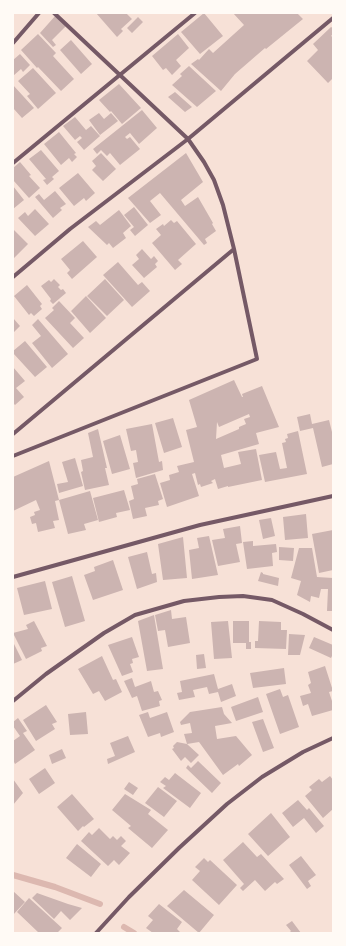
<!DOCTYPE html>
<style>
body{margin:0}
#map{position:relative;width:346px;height:946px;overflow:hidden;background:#f7e1d7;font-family:Manrope,sans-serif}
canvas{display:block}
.frame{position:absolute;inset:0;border:14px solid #fffaf5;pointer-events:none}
</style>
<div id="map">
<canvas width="346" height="946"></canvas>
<div class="frame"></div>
</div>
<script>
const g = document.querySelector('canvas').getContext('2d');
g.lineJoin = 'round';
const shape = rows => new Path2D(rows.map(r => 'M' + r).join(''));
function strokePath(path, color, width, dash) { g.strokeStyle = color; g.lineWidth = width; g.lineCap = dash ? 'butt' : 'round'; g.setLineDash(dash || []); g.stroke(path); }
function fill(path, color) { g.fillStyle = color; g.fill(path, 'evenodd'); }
strokePath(shape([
 [13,875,55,887,100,904],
 [124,927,134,933]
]), '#dcb8b0', 6);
fill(shape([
 [96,13,126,13,132,19,121,29,123,31,117,37],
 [204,13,223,36,200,54,181,32],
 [233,13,297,13,303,19,266,49,265,48,235,74,221,91,191,64,198,59,199,60,209,49,213,53,244,25],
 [56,15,66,26,52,40,56,45,53,47,40,33],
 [138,17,143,22,132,33,127,28],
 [331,27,333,28,333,34,331,36,333,37,333,78,328,83,307,61,318,50,313,44],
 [38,34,56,53,53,56,74,79,61,91,38,67,37,68,21,50],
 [178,34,189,48,176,60,181,66,172,75,166,68,163,70,152,56],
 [71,40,92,64,81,74,60,50],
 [20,54,30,65,23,72,21,69,13,76,13,60],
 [189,66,216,91,197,107,172,85,182,76,180,74],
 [33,68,56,93,38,109,27,96,30,94,18,81],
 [119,84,141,108,122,124,111,111,110,112,99,100],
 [13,85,34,108,22,118,13,108],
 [175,92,192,107,185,112,168,97],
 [142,110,157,128,139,144,130,133,125,137,127,139,130,137,140,149,120,165,110,153,107,156,101,150,97,154,93,149],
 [99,113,104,119,111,113,118,121,100,135,89,120],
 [75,117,86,130,91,126,100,136,84,150,77,142,82,138,80,136,75,140,63,126],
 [59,132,76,153,74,154,77,157,72,162,69,158,61,165,44,144],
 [41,150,59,171,52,177,54,179,47,185,43,180,46,179,29,159],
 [101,153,116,169,103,181,92,170,96,166,92,161],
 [186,153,203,182,181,200,185,206,198,197,213,223,212,224,216,231,205,239,207,243,204,245,160,193,150,201,161,215,150,223,128,198],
 [20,162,31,175,29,176,40,188,29,198,13,180,13,168],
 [78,173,95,193,86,201,84,198,74,206,59,188],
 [13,186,24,200,13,209],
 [55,191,66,204,60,208,62,210,53,218,35,197,39,194,44,200],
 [134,207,148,225,135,236,130,230,134,227,124,215],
 [35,209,49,224,35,236,18,218,25,212,28,216],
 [119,210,131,226,123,233,126,238,113,248,109,243,107,245,88,227,96,221,100,225],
 [171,220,174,223,177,221,196,244,178,260,182,264,175,270,152,243,161,235,156,229,163,224,164,226],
 [13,229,28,244,13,259],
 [83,241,97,257,72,279,67,273,70,270,61,259],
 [142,249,151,259,154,256,158,261,155,264,157,267,144,278,132,265,139,259,136,255],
 [118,262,138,285,142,282,150,291,132,307,103,275],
 [54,279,60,285,58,287,61,290,63,289,66,293,53,304,50,301,51,299,41,286,49,280,51,282],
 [105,279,124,300,107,316,87,296],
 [27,285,42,304,40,306,42,309,34,316,31,313,29,315,14,296],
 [86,296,106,318,90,333,71,311],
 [59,301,75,318,70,323,84,338,73,348,45,318,54,310,52,308],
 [13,318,20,326,13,333],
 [38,319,68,354,52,368,32,343,41,336,32,325],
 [25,341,47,367,35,377,13,353,13,351],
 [13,367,25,381,16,388,24,397,15,405,13,403],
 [234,380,242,397,243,397,242,394,262,386,279,427,256,433,259,444,221,455,224,468,241,464,238,452,256,449,262,480,228,487,228,486,218,489,215,479,211,481,213,483,201,487,200,484,198,485,195,473,192,474,199,496,167,507,160,483,170,480,169,475,179,472,177,466,194,462,186,430,197,427,189,400],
 [249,414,250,417,244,419,246,424,239,427,239,429,216,439,217,422,219,427],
 [310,414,312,424,329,420,333,436,333,464,322,467,313,428,300,431,297,417],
 [173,418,182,447,164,453,155,423],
 [152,424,159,462,162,461,163,470,136,478,133,463,138,462,136,450,131,451,126,429],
 [98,429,107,468,105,468,109,485,85,490,81,472,83,471,81,460,93,457,88,433],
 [298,431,307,474,265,482,259,455,276,452,280,469,287,468,282,443,286,442,285,439,288,438,287,434],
 [120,435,130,469,112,474,103,441],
 [75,458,83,486,59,493,57,484,68,482,62,462],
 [49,461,59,500,90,491,98,520,84,524,86,530,68,534,59,500,55,501,59,520,53,521,55,528,38,532,36,523,32,524,30,517,35,515,34,512,40,510,36,500,13,511,13,477],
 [155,474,163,499,158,501,159,505,145,508,147,516,133,519,129,501,134,499,131,486,138,484,137,479],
 [124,490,130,510,116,513,117,517,99,522,93,498],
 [306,514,308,538,285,540,283,517],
 [271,518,275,536,263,539,259,520],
 [240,526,242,543,236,544,240,562,218,566,212,540,225,538,223,529],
 [333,530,333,570,319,573,312,534],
 [209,536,218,575,192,579,189,550,199,548,197,538],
 [183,537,187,578,163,580,158,544],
 [253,541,253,546,276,544,277,552,272,553,273,566,247,569,243,542],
 [279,547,294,548,293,561,279,560],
 [299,548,312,548,317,577,333,578,333,611,327,611,328,589,321,589,319,598,311,596,310,602,297,595,301,581,291,578],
 [147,552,152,574,156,573,157,582,137,589,128,557],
 [113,560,123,590,93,600,84,575,95,571,94,567],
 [261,572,263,573,263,574,279,578,278,586,258,581],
 [72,576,85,621,65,627,52,582],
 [45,581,52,609,24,615,17,588],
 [171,610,172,619,186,617,190,643,168,647,165,630,158,631,155,615],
 [154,615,163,669,147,671,138,621],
 [34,621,47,646,41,648,42,651,26,659,13,633,28,629,26,625],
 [228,621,232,658,214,659,211,622],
 [233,621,249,621,249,642,251,642,251,649,246,649,246,643,233,643],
 [259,621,281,622,281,630,287,630,286,649,255,648,255,641,258,641],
 [289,634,305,635,300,655,288,655],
 [132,637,139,657,132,659,133,663,130,664,133,672,122,676,108,645],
 [314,637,333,645,333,654,331,658,309,648],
 [13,642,22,660,13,664],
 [204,654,206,668,197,669,196,655],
 [102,656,113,680,116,679,122,692,105,701,99,691,93,694,78,669],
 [325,666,333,691,329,692,333,704,333,710,312,716,308,704,303,706,300,696,311,693,308,685,311,683,308,672],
 [284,668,286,684,253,688,250,673],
 [214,674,218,689,232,684,236,696,221,702,218,692,209,694,207,687,193,690,195,697,179,700,177,693,182,692,180,681],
 [132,678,135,687,151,681,154,692,158,691,162,700,159,701,160,706,142,711,137,696,132,698,124,681],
 [280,689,283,697,288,695,299,727,280,734,266,694],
 [258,697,263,712,236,721,231,707],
 [46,705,57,722,52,724,55,729,36,741,23,720],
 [222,707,224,714,232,723,215,726,217,739,236,736,252,755,239,766,238,764,223,775,199,742,187,744,184,734,192,733,190,723,181,725,180,722,190,712],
 [86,712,88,734,70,735,68,714],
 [148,712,150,718,167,712,174,732,161,737,160,733,148,737,139,715],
 [18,718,27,731,23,733,35,750,15,764,13,760,13,741,20,736,13,726,13,722],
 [263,719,274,748,263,752,252,722],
 [128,736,135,752,108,764,107,759,115,756,110,743],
 [177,742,187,744,199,755,191,763,185,757,181,761,172,749,174,748,173,746],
 [62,749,66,758,52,764,49,755],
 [198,761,221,783,212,793,186,768,188,765,191,768],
 [45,768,55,783,39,794,29,779],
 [175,773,201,793,190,808,163,788,166,786,160,782,165,777,169,780],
 [330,776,333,780,333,809,323,818,305,796,312,790,309,787,319,779,322,782],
 [13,779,23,793,13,805],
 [129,782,138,788,133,795,124,789],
 [158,787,177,801,164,817,145,803],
 [72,794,94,819,84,827,83,826,78,831,57,807],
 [125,794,151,810,148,814,168,830,152,848,128,828,131,826,112,810],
 [298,800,307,810,309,808,324,826,316,833,304,818,293,827,282,813],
 [271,813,290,837,268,856,248,834],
 [99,828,110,839,113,836,117,840,121,836,126,841,121,846,130,853,119,865,114,860,108,866,81,841,89,832,92,835],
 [243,842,257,857,261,854,284,879,277,884,275,882,265,891,255,880,243,891,240,888,244,884,223,860],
 [77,844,101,864,91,877,66,858],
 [301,856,316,875,308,881,311,886,307,889,289,865],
 [204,858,208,862,210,860,237,885,219,905,192,880,200,871,195,867],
 [184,890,214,915,199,933,167,906],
 [13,891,25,902,13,915],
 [37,893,68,904,82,908,70,920,61,911,54,919,32,898],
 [29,898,62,928,57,933,39,933,17,912],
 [159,904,182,922,177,929,180,932,179,933,153,933,146,928,153,920,148,916],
 [292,921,301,933,289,933,291,931,286,925]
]), '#ccb4b1');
strokePath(shape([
 [13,43,39,13],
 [13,163,195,13],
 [13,277,70,229,188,139,333,18],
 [13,434,234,249],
 [13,456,257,359,234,249,223,205,214,180,204,162,188,139,54,13],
 [13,577,200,525,333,496],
 [13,701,46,674,104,633,135,615,184,601,219,597,243,596,272,600,303,614,333,630],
 [96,933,129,897,179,848,227,804,262,777,303,752,333,738]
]), '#755966', 4);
</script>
